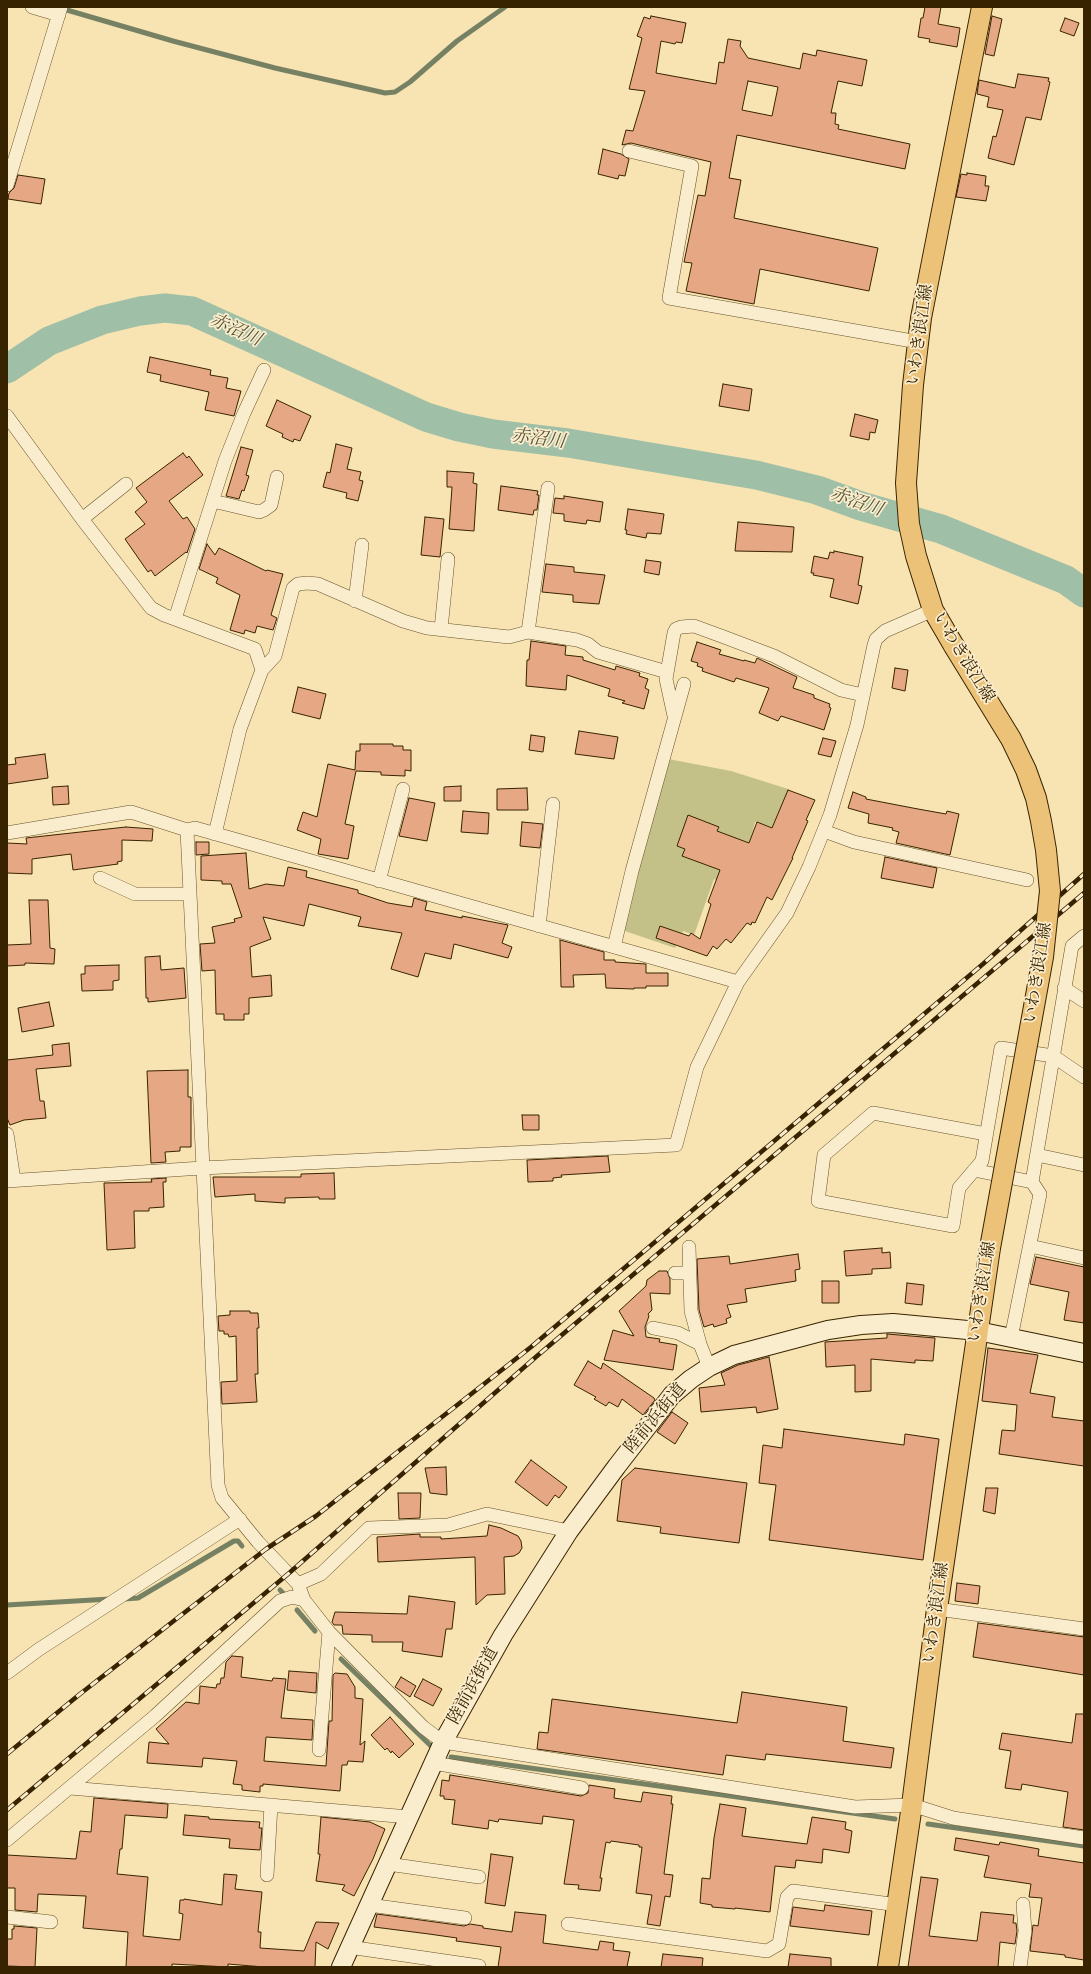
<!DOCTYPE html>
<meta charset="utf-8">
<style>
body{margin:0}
#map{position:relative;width:1091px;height:1974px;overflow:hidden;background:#f8e3b2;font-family:"IM FELL Double Pica",serif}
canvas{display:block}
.frame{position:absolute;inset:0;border:8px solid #382300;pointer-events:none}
</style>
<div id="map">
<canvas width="1091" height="1974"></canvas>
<div class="frame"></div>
</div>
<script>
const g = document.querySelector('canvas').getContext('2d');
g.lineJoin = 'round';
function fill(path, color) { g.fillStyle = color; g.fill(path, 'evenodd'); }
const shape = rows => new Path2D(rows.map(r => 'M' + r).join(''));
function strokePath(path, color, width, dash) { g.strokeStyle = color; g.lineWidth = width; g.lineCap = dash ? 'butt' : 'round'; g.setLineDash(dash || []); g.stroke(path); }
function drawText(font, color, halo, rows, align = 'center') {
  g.font = font + ' "IM FELL Double Pica","Noto Serif JP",serif'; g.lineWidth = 3.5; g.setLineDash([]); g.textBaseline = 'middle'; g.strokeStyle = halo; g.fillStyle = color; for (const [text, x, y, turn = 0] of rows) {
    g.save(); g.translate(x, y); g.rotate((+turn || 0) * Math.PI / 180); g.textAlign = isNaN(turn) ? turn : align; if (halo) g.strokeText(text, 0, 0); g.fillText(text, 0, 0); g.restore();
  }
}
fill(shape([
 [668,759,731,771,788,789,773,828,755,822,749,845,729,886,714,879,694,935,683,931,675,948,622,930]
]), '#c4c188');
strokePath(shape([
 [60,8,173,41,275,68,385,93,395,92,410,82,457,41,505,7],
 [280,1590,283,1593],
 [124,1599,138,1598,234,1541,238,1541,242,1546],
 [7,1605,110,1599],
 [297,1610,315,1631],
 [341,1659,433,1748],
 [451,1757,895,1819],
 [928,1824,1084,1846]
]), '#768164', 5);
strokePath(shape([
 [7,369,49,341,102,320,140,311,165,308,192,311,426,417,459,427,493,434,568,443,756,475,817,490,861,506,941,529,1066,580,1084,593]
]), '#9fbfa7', 29);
const building = shape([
 [925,7,941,7,938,24,960,28,957,47,929,42,930,39,918,37,921,18,923,18,925,7],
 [651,16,686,23,682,43,676,42,675,44,661,41,656,73,716,84,719,62,724,63,728,39,741,41,740,46,748,58,800,69,803,53,816,56,817,50,867,60,862,86,838,81,831,113,836,113,835,124,839,125,838,129,910,144,905,169,737,135,729,178,741,180,734,218,878,248,869,291,760,269,754,304,686,291,692,263,684,262,698,195,705,196,711,162,631,143,622,145,626,130,633,131,645,91,629,89,642,38,637,36,644,17,650,19,651,16],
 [748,81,778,87,772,116,742,110,748,81],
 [992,16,1002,19,994,56,985,54,992,16],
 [1065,18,1079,23,1074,36,1060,31,1065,18],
 [1018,74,1049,78,1048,81,1050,82,1041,120,1026,117,1014,165,988,158,993,136,996,137,1003,110,987,107,989,97,977,94,979,80,1015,88,1018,74],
 [603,149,621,154,629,159,625,176,619,175,618,179,598,174,603,149],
 [967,173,986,176,985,186,989,186,986,201,956,197,961,174,967,175,967,173],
 [18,175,45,179,41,204,8,199,9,193,14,188,18,175],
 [150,357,211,370,210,375,228,378,226,388,241,391,234,416,205,410,209,392,160,381,161,375,147,372,150,357],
 [723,384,752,389,749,411,719,406,723,384],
 [277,400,311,416,300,441,294,439,293,442,282,437,283,434,266,426,277,400],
 [855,414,878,420,875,433,870,432,869,440,850,436,855,414],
 [336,444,352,448,347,469,361,472,359,480,363,481,358,501,346,498,347,493,323,487,327,472,330,473,336,444],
 [241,447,253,450,246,475,249,476,244,491,242,490,239,499,226,496,241,447],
 [183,453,187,458,189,456,203,475,169,501,183,519,187,517,195,529,187,553,186,552,155,576,151,570,148,572,125,539,145,524,135,512,147,502,136,488,183,453],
 [447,471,474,473,473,483,477,484,474,531,449,529,452,487,447,487,447,471],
 [501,486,538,491,537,495,539,495,537,510,534,510,533,515,498,510,501,486],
 [564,496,603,502,600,522,587,520,586,524,564,521,564,514,553,513,555,498,564,499,564,496],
 [628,509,664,514,661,534,647,533,646,538,626,534,627,530,625,530,628,509],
 [425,517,444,519,440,557,421,555,425,517],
 [738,522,794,527,792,552,735,551,738,522],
 [207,544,215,555,219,548,266,571,267,570,283,574,271,615,277,618,273,630,257,626,255,633,245,630,244,634,230,630,240,595,216,583,218,578,199,569,207,544],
 [834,551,863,557,858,585,862,586,858,604,830,597,834,579,813,575,814,573,811,573,814,556,828,559,830,552,834,553,834,551],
 [646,560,661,562,659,575,644,572,646,560],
 [546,564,574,567,574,572,605,575,599,604,573,602,573,595,542,592,546,564],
 [531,641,566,646,565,655,583,657,583,660,615,670,616,666,640,673,639,676,648,679,645,688,649,690,644,709,622,703,625,701,608,696,610,689,567,675,566,690,526,686,527,660,529,660,531,641],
 [697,642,721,650,719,654,744,661,744,660,755,663,757,658,797,677,793,688,814,695,814,698,830,704,829,707,831,708,824,730,781,716,778,721,759,713,769,688,736,678,734,682,702,671,703,668,697,666,698,663,691,661,697,642],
 [895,668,908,670,905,691,892,688,895,668],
 [298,687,326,694,320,719,292,712,298,687],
 [579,731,618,737,614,759,575,754,579,731],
 [531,735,545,737,543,752,529,750,531,735],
 [823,738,836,741,831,757,818,754,823,738],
 [360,744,393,744,393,746,403,746,403,750,411,750,411,771,405,770,405,776,381,775,381,772,356,771,345,824,354,826,348,859,318,854,321,839,297,830,303,812,317,817,328,764,355,770,356,751,360,751,360,744],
 [45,754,48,778,7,784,7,765,16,764,15,758,45,754],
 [68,786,69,804,53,805,52,787,68,786],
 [461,786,461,801,444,801,444,787,461,786],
 [527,788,528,810,497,810,497,789,527,788],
 [788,790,815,800,806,820,808,821,792,858,793,858,772,900,767,897,755,923,752,922,751,925,747,923,731,943,726,939,717,949,713,946,707,956,656,938,660,926,689,936,691,933,700,939,711,904,708,902,720,870,682,856,685,849,677,846,688,815,719,827,717,831,749,843,757,822,772,828,788,790],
 [853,792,866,797,866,799,918,809,946,814,947,811,959,814,950,855,896,843,899,832,892,830,893,828,868,823,869,814,848,808,853,792],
 [409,798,435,803,427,841,399,836,409,798],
 [463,811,489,813,488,834,461,832,463,811],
 [522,822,543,824,540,848,520,846,522,822],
 [126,827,153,829,152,841,122,840,122,861,117,862,118,864,73,870,71,854,32,859,32,874,7,873,7,843,27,844,26,838,126,827],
 [196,842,209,842,209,854,196,855,196,842],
 [246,853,249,889,266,884,284,886,288,867,307,871,306,877,358,890,358,893,388,903,412,907,414,898,427,902,425,910,462,918,462,916,508,925,502,943,512,947,508,958,454,944,451,959,425,953,418,977,391,969,402,933,358,926,361,917,309,904,304,926,263,917,271,939,250,947,252,977,271,975,272,996,249,998,249,1014,244,1014,244,1020,224,1020,224,1014,216,1014,215,970,202,971,200,944,215,943,212,927,235,922,234,919,242,917,231,884,222,884,222,881,201,880,201,856,246,853],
 [885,857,937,868,933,888,881,878,885,857],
 [29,900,48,900,50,948,55,949,54,964,25,963,25,965,7,966,7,945,31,944,29,900],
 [560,940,604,952,604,960,615,960,615,962,646,964,646,973,668,973,668,986,646,986,646,988,634,988,634,989,606,988,605,974,573,975,574,987,561,987,560,940],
 [160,956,161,970,184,968,186,998,148,1002,148,998,146,998,145,957,160,956],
 [119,965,119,980,113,981,113,990,82,991,81,974,85,974,85,966,119,965],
 [49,1002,54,1026,22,1032,18,1008,49,1002],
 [69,1043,71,1066,36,1069,40,1101,44,1101,46,1118,24,1120,10,1125,7,1118,7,1060,53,1055,52,1045,69,1043],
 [188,1070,188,1097,191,1097,191,1147,180,1147,180,1151,165,1152,166,1162,151,1163,147,1071,188,1070],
 [522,1115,539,1115,539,1130,523,1130,522,1115],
 [608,1156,610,1172,561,1175,562,1177,553,1178,553,1181,528,1182,527,1160,608,1156],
 [334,1173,335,1199,319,1199,319,1197,285,1198,285,1203,255,1201,255,1194,215,1197,213,1177,301,1177,301,1174,334,1173],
 [166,1178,166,1182,163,1182,164,1207,149,1208,149,1211,134,1211,135,1248,107,1250,104,1183,152,1182,151,1179,166,1178],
 [882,1248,882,1253,890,1252,891,1268,872,1269,872,1274,846,1276,844,1251,882,1248],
 [798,1254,800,1269,795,1270,796,1281,745,1289,747,1302,727,1305,731,1317,726,1319,727,1323,714,1327,713,1324,704,1327,699,1310,697,1259,729,1256,730,1264,798,1254],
 [1036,1257,1084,1267,1084,1323,1064,1320,1069,1292,1030,1284,1036,1257],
 [659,1271,667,1271,670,1279,670,1294,650,1293,652,1310,648,1314,649,1316,645,1327,646,1337,660,1339,659,1342,677,1345,673,1370,604,1360,613,1330,634,1336,619,1311,646,1286,647,1280,659,1271],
 [822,1281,839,1281,839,1303,822,1303,822,1281],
 [907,1283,924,1285,922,1305,905,1303,907,1283],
 [230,1311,250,1311,250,1313,258,1313,259,1328,257,1328,258,1374,255,1374,257,1402,222,1404,221,1382,237,1381,236,1336,229,1337,228,1334,224,1334,224,1331,219,1331,218,1316,230,1315,230,1311],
 [887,1334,935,1338,933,1361,915,1360,915,1363,871,1359,871,1391,855,1392,855,1365,826,1367,825,1342,887,1338,887,1334],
 [988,1348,1038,1355,1030,1393,1055,1397,1052,1417,1084,1421,1084,1466,999,1454,1002,1430,1015,1431,1017,1405,982,1401,988,1348],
 [769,1357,778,1409,757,1413,756,1407,701,1412,699,1388,725,1385,721,1373,738,1365,769,1357],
 [588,1361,601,1369,603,1363,654,1398,655,1400,643,1415,622,1399,618,1407,609,1402,606,1406,594,1399,596,1397,574,1385,588,1361],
 [672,1412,688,1423,675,1444,657,1432,672,1412],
 [784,1429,904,1445,905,1434,939,1439,923,1560,769,1540,776,1485,759,1483,763,1445,782,1448,784,1429],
 [531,1460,567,1487,559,1498,555,1495,547,1506,515,1482,531,1460],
 [446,1467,447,1495,430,1493,425,1468,446,1467],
 [635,1468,747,1483,739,1543,660,1533,661,1527,617,1521,622,1480,635,1468],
 [986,1488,998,1488,995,1514,983,1511,986,1488],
 [398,1493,421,1493,420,1518,399,1519,398,1493],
 [489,1525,501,1528,518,1536,521,1541,522,1548,519,1553,514,1556,504,1557,505,1594,487,1595,476,1605,475,1557,378,1562,377,1537,420,1534,420,1537,441,1537,441,1539,487,1536,489,1525],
 [957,1583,980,1586,978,1604,955,1601,957,1583],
 [409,1596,455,1602,452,1629,446,1629,442,1657,402,1651,403,1642,372,1642,372,1635,343,1634,342,1625,334,1625,332,1622,335,1612,407,1614,409,1596],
 [978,1623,1084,1637,1084,1675,973,1657,978,1623],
 [232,1656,243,1657,241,1677,272,1681,273,1678,286,1679,281,1718,313,1720,312,1740,266,1737,264,1761,326,1766,329,1721,332,1721,333,1675,335,1673,347,1674,355,1687,355,1698,363,1699,360,1745,365,1741,363,1762,348,1761,347,1765,342,1765,340,1791,263,1784,263,1786,260,1786,260,1792,242,1790,242,1785,233,1784,237,1761,203,1758,202,1767,147,1763,149,1742,169,1744,156,1729,186,1702,199,1704,200,1686,216,1688,217,1684,220,1684,221,1678,224,1678,226,1662,232,1656],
 [289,1671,317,1673,316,1693,287,1690,289,1671],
 [401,1677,416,1686,410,1697,395,1687,401,1677],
 [423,1679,442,1689,433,1706,414,1696,423,1679],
 [742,1692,847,1707,843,1741,894,1748,891,1768,766,1754,765,1760,726,1755,723,1775,537,1749,539,1732,548,1733,552,1699,737,1723,742,1692],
 [1076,1714,1084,1714,1084,1830,1063,1827,1068,1792,1022,1784,1021,1790,1005,1788,1011,1751,999,1749,1002,1733,1072,1743,1076,1714],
 [390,1717,414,1744,399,1758,392,1751,391,1753,387,1748,385,1750,371,1735,390,1717],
 [450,1775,581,1796,588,1793,589,1785,615,1789,614,1798,641,1802,643,1792,672,1796,671,1804,673,1804,664,1874,673,1875,670,1897,665,1896,660,1926,647,1924,652,1895,636,1893,642,1847,639,1847,639,1845,611,1841,610,1843,606,1842,600,1878,602,1878,600,1891,578,1889,579,1885,564,1884,574,1820,543,1816,542,1824,499,1819,498,1822,489,1820,488,1829,452,1824,455,1800,444,1799,444,1796,440,1796,442,1780,449,1781,450,1775],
 [94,1798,168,1804,167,1818,125,1815,122,1849,120,1849,117,1874,148,1877,143,1936,180,1940,183,1914,179,1913,180,1900,184,1900,184,1899,222,1905,224,1874,237,1875,235,1889,262,1892,258,1932,261,1932,260,1948,304,1951,316,1922,339,1923,328,1949,316,1942,315,1967,264,1967,228,1964,228,1967,172,1964,172,1967,126,1967,128,1932,83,1928,86,1896,38,1894,37,1912,15,1910,15,1888,7,1888,7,1855,76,1859,80,1831,91,1832,94,1798],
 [720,1804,746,1808,742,1836,807,1844,812,1817,846,1822,845,1829,852,1831,849,1853,823,1849,822,1863,796,1860,795,1868,775,1866,770,1912,735,1908,735,1909,712,1907,712,1905,700,1903,702,1878,710,1879,714,1838,720,1804],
 [185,1815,209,1817,209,1819,260,1822,259,1828,262,1828,260,1850,229,1848,230,1839,183,1835,185,1815],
 [321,1817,370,1822,385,1829,373,1859,354,1896,342,1890,345,1885,316,1881,320,1854,318,1854,321,1817],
 [956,1838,999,1845,1000,1842,1039,1849,1038,1856,1084,1863,1084,1960,1065,1957,1065,1955,1030,1951,1033,1925,1038,1926,1042,1898,1029,1897,1031,1884,984,1877,989,1856,954,1850,956,1838],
 [491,1854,513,1857,505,1906,485,1903,491,1854],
 [921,1877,938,1879,929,1936,977,1941,981,1912,1014,1915,1013,1923,1016,1923,1017,1931,1015,1944,1000,1942,998,1967,908,1967,921,1877],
 [825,1905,872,1911,869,1935,790,1926,793,1907,824,1911,825,1905],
 [515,1912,546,1915,543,1943,598,1950,600,1941,614,1943,613,1950,630,1952,627,1967,498,1967,501,1947,456,1941,457,1938,429,1934,374,1927,377,1914,464,1926,470,1924,483,1926,483,1928,512,1932,515,1912],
 [14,1926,37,1928,35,1967,7,1966,7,1939,12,1939,12,1929,14,1929,14,1926],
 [663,1954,703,1958,702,1967,661,1967,663,1954],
 [790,1954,831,1958,831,1967,788,1967,790,1954]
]);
fill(building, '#e6a784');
strokePath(building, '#382300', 1);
const street = shape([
 [32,7,59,15],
 [629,151,692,166,669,298,918,342],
 [7,185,61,7],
 [7,416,82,519,151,608,164,615,255,649,262,670,240,729,215,834],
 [212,504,217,502,259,512,264,510,271,505,277,477],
 [82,519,126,484],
 [355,601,362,545],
 [175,619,225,461,244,413,264,370],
 [441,629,448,559],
 [528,632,548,488],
 [262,670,275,656,293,588,298,584,307,583,318,584,403,621,427,628,509,637,528,632,577,640,588,644,598,652,667,672],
 [674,716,666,679,674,633,676,629,681,627,694,626,724,637,774,656,841,690,863,695],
 [824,831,854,842,1027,880],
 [7,833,131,812,187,830],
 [100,878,135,894,189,894],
 [379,881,403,789],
 [539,926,553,804],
 [614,947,632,871,684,684],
 [1064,988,1084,1001],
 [7,1134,14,1180],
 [986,1134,873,1113,824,1155,818,1201,953,1226,959,1188,982,1161,1001,1048,1053,1056,1084,1077],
 [1037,1155,1084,1165],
 [974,1170,1032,1182,1040,1194,1011,1338],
 [7,1181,202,1168,676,1145,697,1067,738,982,787,913,809,867,830,815,857,725,874,645,876,639,885,631,933,610],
 [1032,1182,1072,946,1084,936],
 [1030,1246,1084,1258],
 [689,1247,691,1311,700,1344,709,1367],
 [675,1273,689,1273],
 [653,1328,678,1333,700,1344],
 [298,1584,321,1574,369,1528,448,1525,487,1514,569,1531],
 [304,1600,298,1584,258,1542,222,1498,218,1485,187,830,195,828,738,982],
 [937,1609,1084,1629],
 [7,1673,38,1650,240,1519],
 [319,1750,329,1632],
 [433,1763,582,1788],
 [70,1788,409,1817],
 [7,1840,155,1716,280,1601,292,1597,304,1600,329,1632,423,1727,443,1742,855,1807,912,1805,953,1818,1084,1838],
 [388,1864,479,1877],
 [267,1875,271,1805],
 [369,1905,465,1918],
 [7,1917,51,1922],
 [568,1924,767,1951,779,1944,787,1897,793,1891,898,1905],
 [349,1947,479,1966],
 [1020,1967,1025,1931,1023,1904]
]);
const secondary = shape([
 [341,1967,443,1742,503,1635,569,1531,617,1466,672,1395,691,1379,709,1367,734,1355,828,1330,861,1325,893,1323,978,1331,1084,1353]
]);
const primary = shape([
 [954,646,933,610,916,556,909,524,906,483,913,385,921,318,982,7],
 [888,1967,912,1805,937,1609,990,1248]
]);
strokePath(street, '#68532c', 14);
strokePath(secondary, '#382300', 20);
strokePath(primary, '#382300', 22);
strokePath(street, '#faedcd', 13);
strokePath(secondary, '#faedcd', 18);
strokePath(primary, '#ecc279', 20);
const rail = shape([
 [7,1754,80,1694,266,1549,316,1516,531,1347,983,964,1084,874],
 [7,1810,288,1574,537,1356,1084,893]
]);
strokePath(rail, '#382300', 4.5);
strokePath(rail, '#faedcd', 3, [9]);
const primaryBridge = shape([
 [954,646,1011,739,1026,770,1036,798,1041,821,1046,850,1050,891,1043,957,990,1248]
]);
strokePath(primaryBridge, '#382300', 22, []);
strokePath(primaryBridge, '#ecc279', 20);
drawText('17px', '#382300', '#faedcd', [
 ["いわき浪江線",921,335,-82],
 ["いわき浪江線",963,658,59],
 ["いわき浪江線",1039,973,-81],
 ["いわき浪江線",983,1292,-81],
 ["陸前浜街道",656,1419,-50],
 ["いわき浪江線",937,1613,-82],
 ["陸前浜街道",474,1686,-61]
]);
drawText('italic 18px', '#575232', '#faedcd', [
 ["赤沼川",235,331,24],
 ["赤沼川",538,440,7],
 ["赤沼川",856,503,19]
]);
</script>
